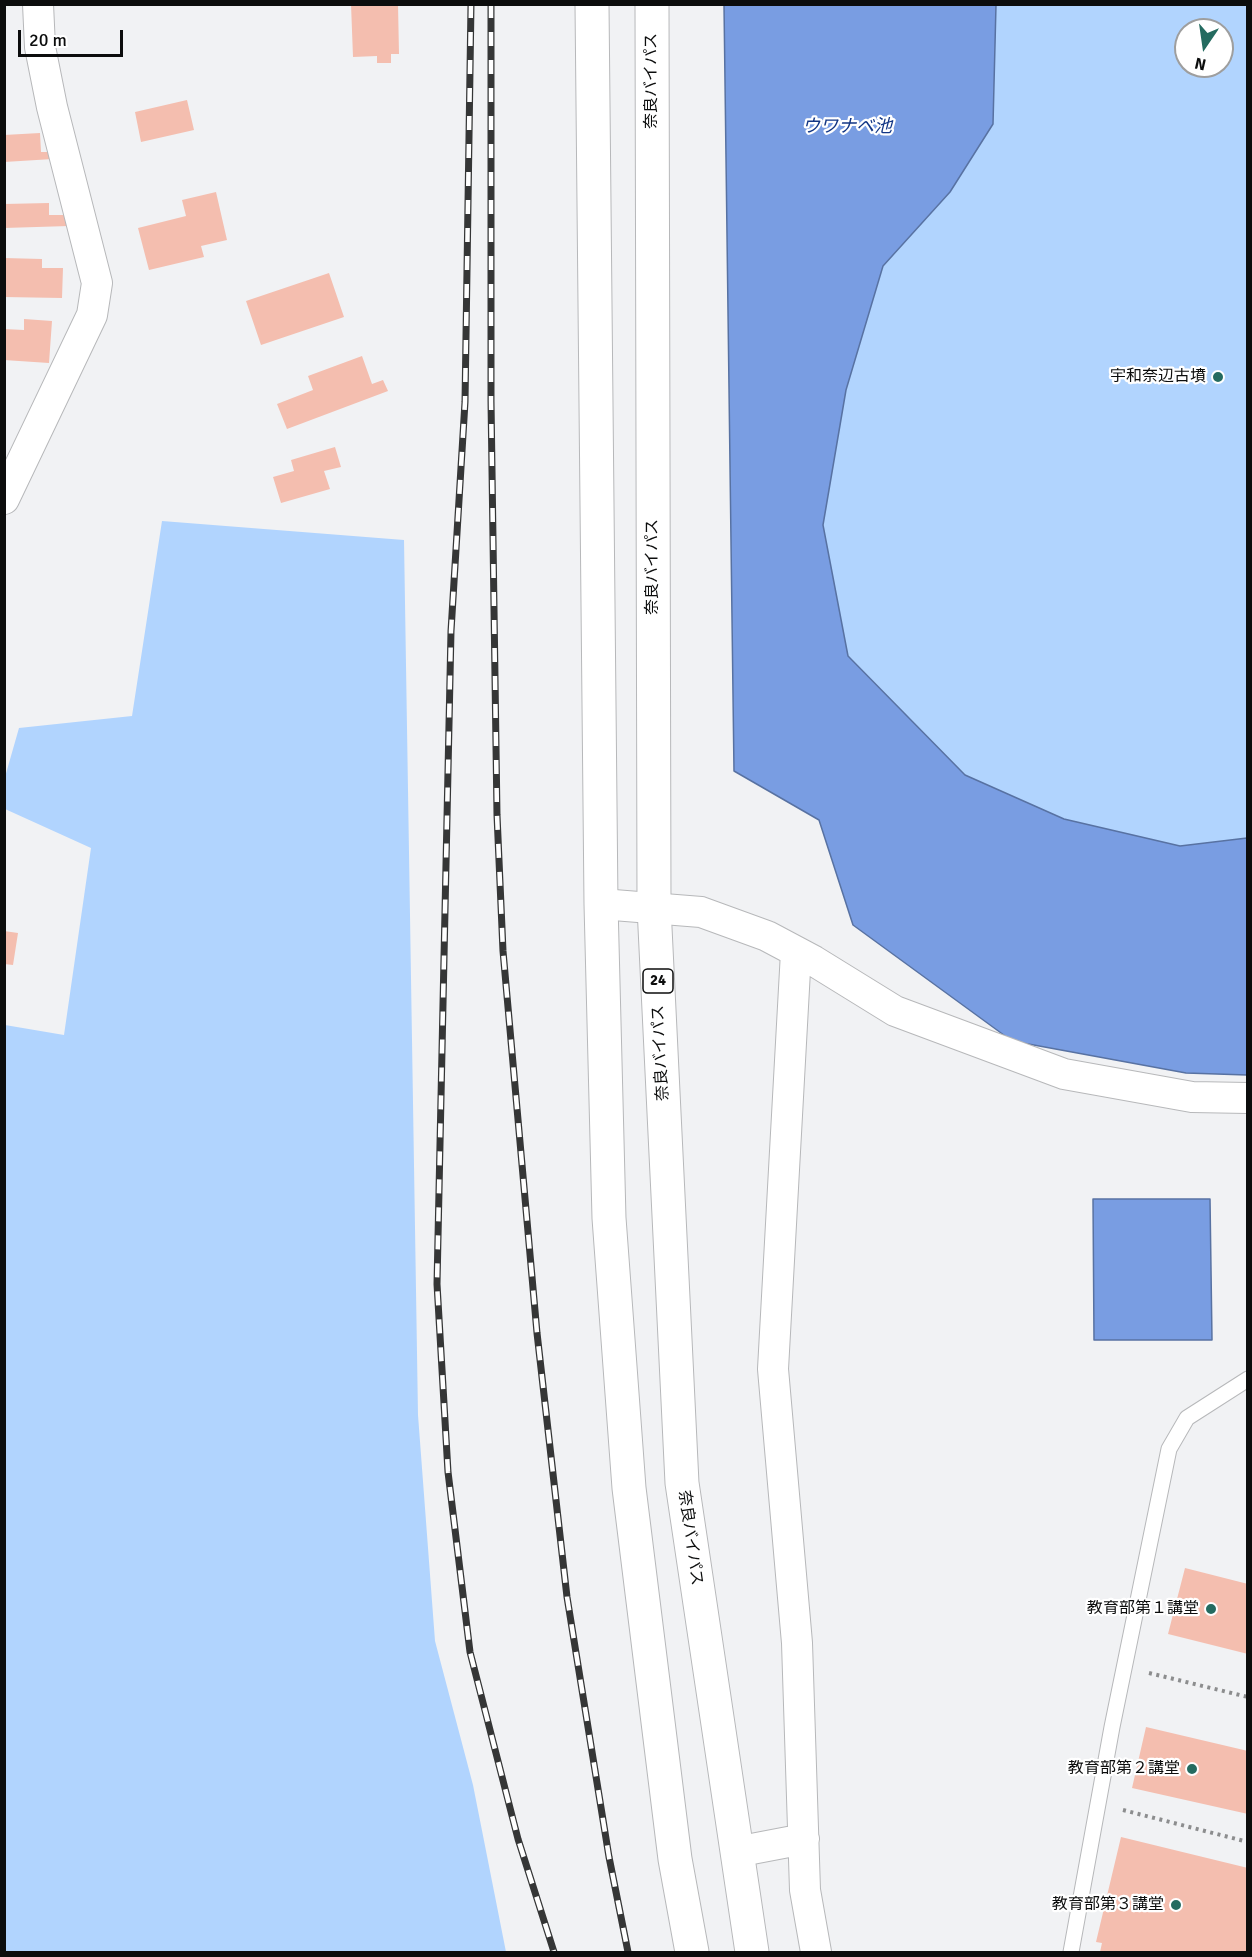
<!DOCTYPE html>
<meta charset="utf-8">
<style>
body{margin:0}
#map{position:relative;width:1252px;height:1957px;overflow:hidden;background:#f1f2f4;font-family:Signika,sans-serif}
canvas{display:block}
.frame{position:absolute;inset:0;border:6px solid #0c0d0d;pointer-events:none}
.north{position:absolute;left:1174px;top:18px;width:60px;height:60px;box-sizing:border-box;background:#fff;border:2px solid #9e9e9e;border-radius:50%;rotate:193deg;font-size:16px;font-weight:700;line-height:24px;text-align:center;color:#0c0d0d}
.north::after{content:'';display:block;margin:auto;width:21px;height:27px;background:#246b60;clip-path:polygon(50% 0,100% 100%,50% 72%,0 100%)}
.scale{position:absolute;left:18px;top:30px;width:105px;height:27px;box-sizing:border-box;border:3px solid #0c0d0d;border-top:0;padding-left:8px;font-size:18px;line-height:21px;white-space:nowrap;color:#0c0d0d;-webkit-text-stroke:4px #fff;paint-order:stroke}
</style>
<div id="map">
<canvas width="1252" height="1957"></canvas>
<div class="frame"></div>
<div class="north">N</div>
<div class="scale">20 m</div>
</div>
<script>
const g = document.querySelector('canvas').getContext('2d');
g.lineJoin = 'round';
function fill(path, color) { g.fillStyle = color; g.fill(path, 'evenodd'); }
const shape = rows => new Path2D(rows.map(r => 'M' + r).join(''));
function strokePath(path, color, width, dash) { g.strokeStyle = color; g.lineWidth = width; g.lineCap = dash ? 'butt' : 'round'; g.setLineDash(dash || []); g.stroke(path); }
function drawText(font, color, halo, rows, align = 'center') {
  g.font = font + ' Signika,"Noto Sans JP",sans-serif'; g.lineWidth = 4.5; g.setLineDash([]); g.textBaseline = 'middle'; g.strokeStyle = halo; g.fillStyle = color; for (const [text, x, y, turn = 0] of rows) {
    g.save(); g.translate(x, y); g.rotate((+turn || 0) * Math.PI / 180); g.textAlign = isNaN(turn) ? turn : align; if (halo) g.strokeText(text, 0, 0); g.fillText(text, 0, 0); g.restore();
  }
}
fill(shape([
 [996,5,1247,5,1247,838,1180,846,1064,819,964,775,848,656,823,525,846,390,883,266,950,192,993,124],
 [1186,30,1222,30,1222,66,1186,66],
 [162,521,404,540,418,1415,435,1641,473,1785,506,1952,5,1952,5,1025,64,1035,91,848,5,809,5,777,19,728,132,716]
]), '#b1d4fe');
const water = shape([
 [724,5,996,5,993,124,950,192,883,266,846,390,823,525,848,656,965,775,1064,819,1180,846,1247,838,1247,1075,1186,1073,1012,1041,853,925,819,820,734,771,724,5],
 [1093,1199,1210,1199,1212,1340,1094,1340,1093,1199]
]);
fill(water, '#799de2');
strokePath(water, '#5872a2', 1.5);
fill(shape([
 [351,4,398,4,399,54,391,54,391,63,377,63,377,56,353,57],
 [187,100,194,130,141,142,135,112],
 [40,133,41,152,52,152,53,159,4,162,4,135],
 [216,192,227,240,201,246,204,257,149,270,138,228,186,216,182,200],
 [49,203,49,215,69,215,69,226,4,228,4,204],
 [4,258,42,259,42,268,63,268,62,298,4,297],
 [329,273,344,317,261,345,246,301],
 [24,319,52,321,49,363,4,360,4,329,24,330],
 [362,356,372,384,383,380,388,391,287,429,277,404,313,390,308,376],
 [335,447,341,467,324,471,330,489,281,503,273,477,294,471,291,460],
 [4,931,18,933,13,965,4,964],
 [1185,1568,1248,1584,1248,1654,1168,1634],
 [1146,1727,1248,1751,1248,1814,1132,1788],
 [1121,1837,1248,1868,1248,1952,1100,1952,1102,1943,1096,1942]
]), '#f4beaf');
const service = shape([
 [1071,1952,1112,1727,1169,1449,1187,1418,1248,1379]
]);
const minor = shape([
 [4,499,92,315,97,283,52,107,40,47,38,4],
 [601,904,701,912,767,936,814,961,895,1011,1064,1074,1192,1097,1248,1098],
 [796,952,773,1369,797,1643,805,1890,816,1952],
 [736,1852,804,1839]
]);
const trunk = shape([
 [592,4,601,904,609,1218,629,1488,675,1859,692,1952],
 [652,4,654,907,682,1483,752,1952]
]);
strokePath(service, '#b7b8ba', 17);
strokePath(minor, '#b7b8ba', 32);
strokePath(trunk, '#b7b8ba', 35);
strokePath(shape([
 [1149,1673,1248,1697],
 [1123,1810,1248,1842]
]), '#8c8d8e', 4, [3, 4.5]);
strokePath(service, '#fff', 15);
strokePath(minor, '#fff', 30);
strokePath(trunk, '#fff', 33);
const rail = shape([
 [471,4,465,402,451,631,437,1284,448,1472,470,1652,518,1839,554,1952],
 [491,4,491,401,497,815,503,951,537,1333,567,1597,609,1857,628,1952]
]);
strokePath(rail, '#353636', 7);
strokePath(rail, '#fff', 4.5, [14]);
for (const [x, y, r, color] of [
 [1218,377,6,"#246b60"],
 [1211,1609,6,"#246b60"],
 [1192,1769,6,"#246b60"],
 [1176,1905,6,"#246b60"]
]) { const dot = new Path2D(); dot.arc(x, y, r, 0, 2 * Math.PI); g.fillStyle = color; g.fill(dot); strokePath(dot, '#fff', 2); }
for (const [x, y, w] of [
 [658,981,30]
]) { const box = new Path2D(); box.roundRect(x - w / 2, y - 12, w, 24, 4.5); g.fillStyle = '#fff'; g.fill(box); strokePath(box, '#0c0d0d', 1.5); }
drawText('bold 15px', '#0c0d0d', null, [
 ["24",658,981]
]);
drawText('16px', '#0c0d0d', '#fff', [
 ["奈良バイパス",652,81,-90],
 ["奈良バイパス",653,567,-90],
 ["奈良バイパス",661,1053,-93],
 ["奈良バイパス",690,1538,82]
]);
drawText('16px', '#0c0d0d', '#fff', [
 ["宇和奈辺古墳",1206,377],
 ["教育部第１講堂",1199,1609],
 ["教育部第２講堂",1180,1769],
 ["教育部第３講堂",1164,1905]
], 'right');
drawText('italic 18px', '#123685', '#fff', [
 ["ウワナベ池",847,127]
]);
</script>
